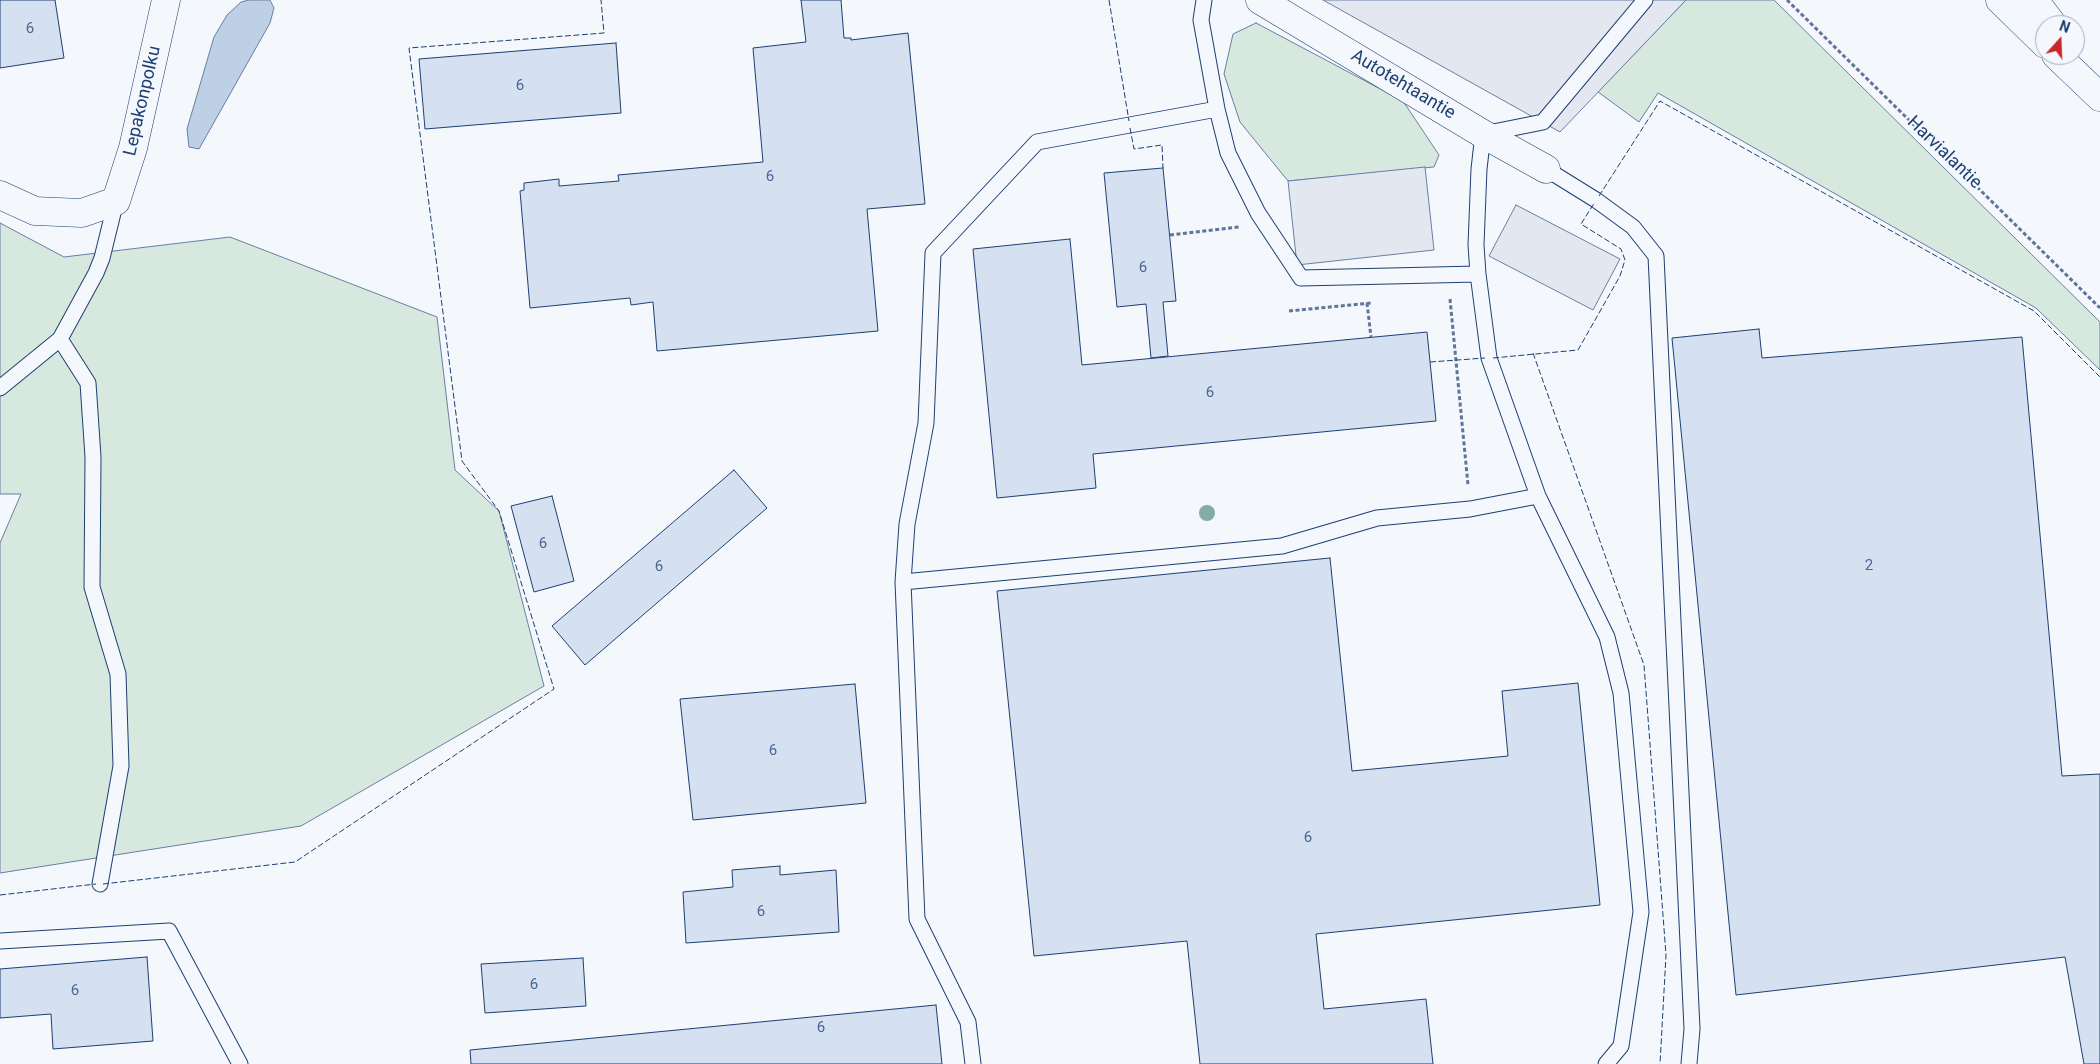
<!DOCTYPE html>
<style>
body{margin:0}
#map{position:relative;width:2100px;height:1064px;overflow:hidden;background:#f4f7fb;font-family:Roboto,sans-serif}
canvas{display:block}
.north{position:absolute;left:2035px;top:15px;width:50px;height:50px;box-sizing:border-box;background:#f4f7fb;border:1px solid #9eadc5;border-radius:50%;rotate:20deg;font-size:14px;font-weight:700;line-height:20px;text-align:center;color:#1d3f73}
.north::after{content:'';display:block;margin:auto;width:18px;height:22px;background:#c62828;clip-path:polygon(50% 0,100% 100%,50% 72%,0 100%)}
</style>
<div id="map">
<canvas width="2100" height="1064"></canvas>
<div class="north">N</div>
</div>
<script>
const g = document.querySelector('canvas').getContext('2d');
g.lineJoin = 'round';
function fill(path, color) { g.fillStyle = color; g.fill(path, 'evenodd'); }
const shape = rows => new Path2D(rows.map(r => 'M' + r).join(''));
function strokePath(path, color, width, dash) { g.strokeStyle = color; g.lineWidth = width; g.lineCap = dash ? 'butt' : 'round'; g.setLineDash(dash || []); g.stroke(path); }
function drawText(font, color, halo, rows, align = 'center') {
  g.font = font + ' Roboto,sans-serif'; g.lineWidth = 4; g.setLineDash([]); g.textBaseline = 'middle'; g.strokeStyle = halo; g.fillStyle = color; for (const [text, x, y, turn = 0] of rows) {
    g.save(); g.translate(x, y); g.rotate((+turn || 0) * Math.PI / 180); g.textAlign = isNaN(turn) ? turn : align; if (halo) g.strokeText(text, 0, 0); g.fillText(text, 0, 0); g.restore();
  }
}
const green = shape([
 [1686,0,1774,0,2100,322,2100,370,2036,308,1658,93,1639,122,1598,92,1686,0],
 [1256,23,1403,101,1439,155,1434,167,1288,181,1240,122,1224,74,1233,34,1256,23],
 [0,223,64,257,230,237,437,317,455,470,499,511,544,686,301,826,0,873,0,543,21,494,0,494,0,223]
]);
fill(green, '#d7e8df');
strokePath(green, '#687fa3', 1);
const parking = shape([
 [1323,0,1686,0,1560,132,1323,0],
 [1425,167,1434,250,1297,265,1288,181,1425,167],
 [1516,205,1620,259,1593,310,1489,256,1516,205]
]);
fill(parking, '#e3e8f0');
strokePath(parking, '#687fa3', 1);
const water = shape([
 [249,0,270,0,274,8,270,23,199,149,189,147,187,129,214,37,227,15,241,2,249,0]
]);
fill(water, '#bed0e5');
strokePath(water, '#687fa3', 1);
const building = shape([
 [0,0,55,0,64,58,0,68,0,0],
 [801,0,841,0,844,38,851,38,851,40,908,33,925,204,867,209,878,331,657,351,653,302,631,305,630,298,530,308,520,191,524,190,524,183,559,179,559,186,619,181,618,175,763,162,753,48,806,42,801,0],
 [616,43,621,113,425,129,419,59,616,43],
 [1163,168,1176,301,1163,302,1168,356,1151,358,1146,304,1117,307,1104,173,1163,168],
 [1070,239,1082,365,1427,332,1436,421,1093,454,1096,488,997,498,973,249,1070,239],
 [1759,329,1762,358,2022,337,2062,776,2100,774,2100,1064,2084,1064,2065,957,1736,995,1672,338,1759,329],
 [734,470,767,508,585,665,552,626,734,470],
 [552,496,574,581,534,592,511,506,552,496],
 [1330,558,1352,771,1508,756,1502,691,1578,683,1600,905,1316,934,1324,1009,1426,999,1433,1064,1200,1064,1187,941,1034,956,997,591,1330,558],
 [855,684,866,803,693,820,680,699,855,684],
 [780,866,780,875,836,870,839,932,686,943,683,892,733,887,732,870,780,866],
 [147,957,153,1041,53,1049,51,1014,0,1018,0,969,147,957],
 [583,958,586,1006,485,1013,481,964,583,958],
 [936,1005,942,1064,471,1064,470,1050,936,1005]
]);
fill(building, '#d5e0f0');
strokePath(building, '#1d3f73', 1);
const service = shape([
 [1204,0,1201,20,1217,109,1228,153,1258,213,1301,278,1478,274,1476,245,1479,169,1483,134,1543,122,1645,0],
 [1546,169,1596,200,1633,227,1656,256,1692,1029,1689,1064],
 [1478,274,1489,358,1538,496,1607,637,1621,693,1641,912,1621,1046,1606,1064],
 [0,388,60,339],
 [903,582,1282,546,1377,518,1470,509,1538,496],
 [100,884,121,766,118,674,92,587,93,457,88,383,60,339,96,273,102,258,116,201],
 [0,941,169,931,240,1064],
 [973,1064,968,1022,917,919,903,582,907,524,926,423,933,253,1037,142,1217,109]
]);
const minor = shape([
 [1260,0,1483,134,1546,169],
 [0,195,35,211,82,213,116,201,133,148,166,0]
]);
const secondary = shape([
 [2000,0,2045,44],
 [2034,0,2053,25],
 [2056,55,2100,97]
]);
strokePath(service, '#1d3f73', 17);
strokePath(minor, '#1d3f73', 29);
strokePath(secondary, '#1d3f73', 29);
strokePath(shape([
 [1787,0,2100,308],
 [1170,235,1239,227],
 [1450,299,1468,485],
 [1367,303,1371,337],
 [1289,311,1371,303]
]), '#5e769c', 3, [4, 2.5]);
strokePath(service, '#f4f7fb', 15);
strokePath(minor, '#f4f7fb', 28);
strokePath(secondary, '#f4f7fb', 28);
strokePath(shape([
 [1109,0,1129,121],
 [1130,128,1134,149,1162,145,1163,168],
 [1599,196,1660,101,2034,311,2100,377],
 [1533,353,1644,665,1666,955,1660,1064],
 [1493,358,1578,350,1620,276,1625,260,1621,249,1581,224,1595,202],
 [1430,362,1485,358],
 [103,884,295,862,554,689,499,511,462,461,409,48,604,33,601,0],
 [0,895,96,884]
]), '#1d3f73', 1, [6, 2.5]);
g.fillStyle = '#86aba6';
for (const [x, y] of [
 [1207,513]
]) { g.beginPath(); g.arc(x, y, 8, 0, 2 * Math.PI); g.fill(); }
drawText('15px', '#4b6792', null, [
 ["6",30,29],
 ["6",520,86],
 ["6",770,177],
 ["6",1143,268],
 ["6",1210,393],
 ["6",543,544],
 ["2",1869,566],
 ["6",659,567],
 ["6",773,751],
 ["6",1308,838],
 ["6",761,912],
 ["6",534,985],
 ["6",75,991],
 ["6",821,1028]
]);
drawText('18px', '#1d3f73', '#f4f7fb', [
 ["Autotehtaantie",1403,85,31],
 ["Lepakonpolku",143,101,-77],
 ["Harvialantie",1944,153,44]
]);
</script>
